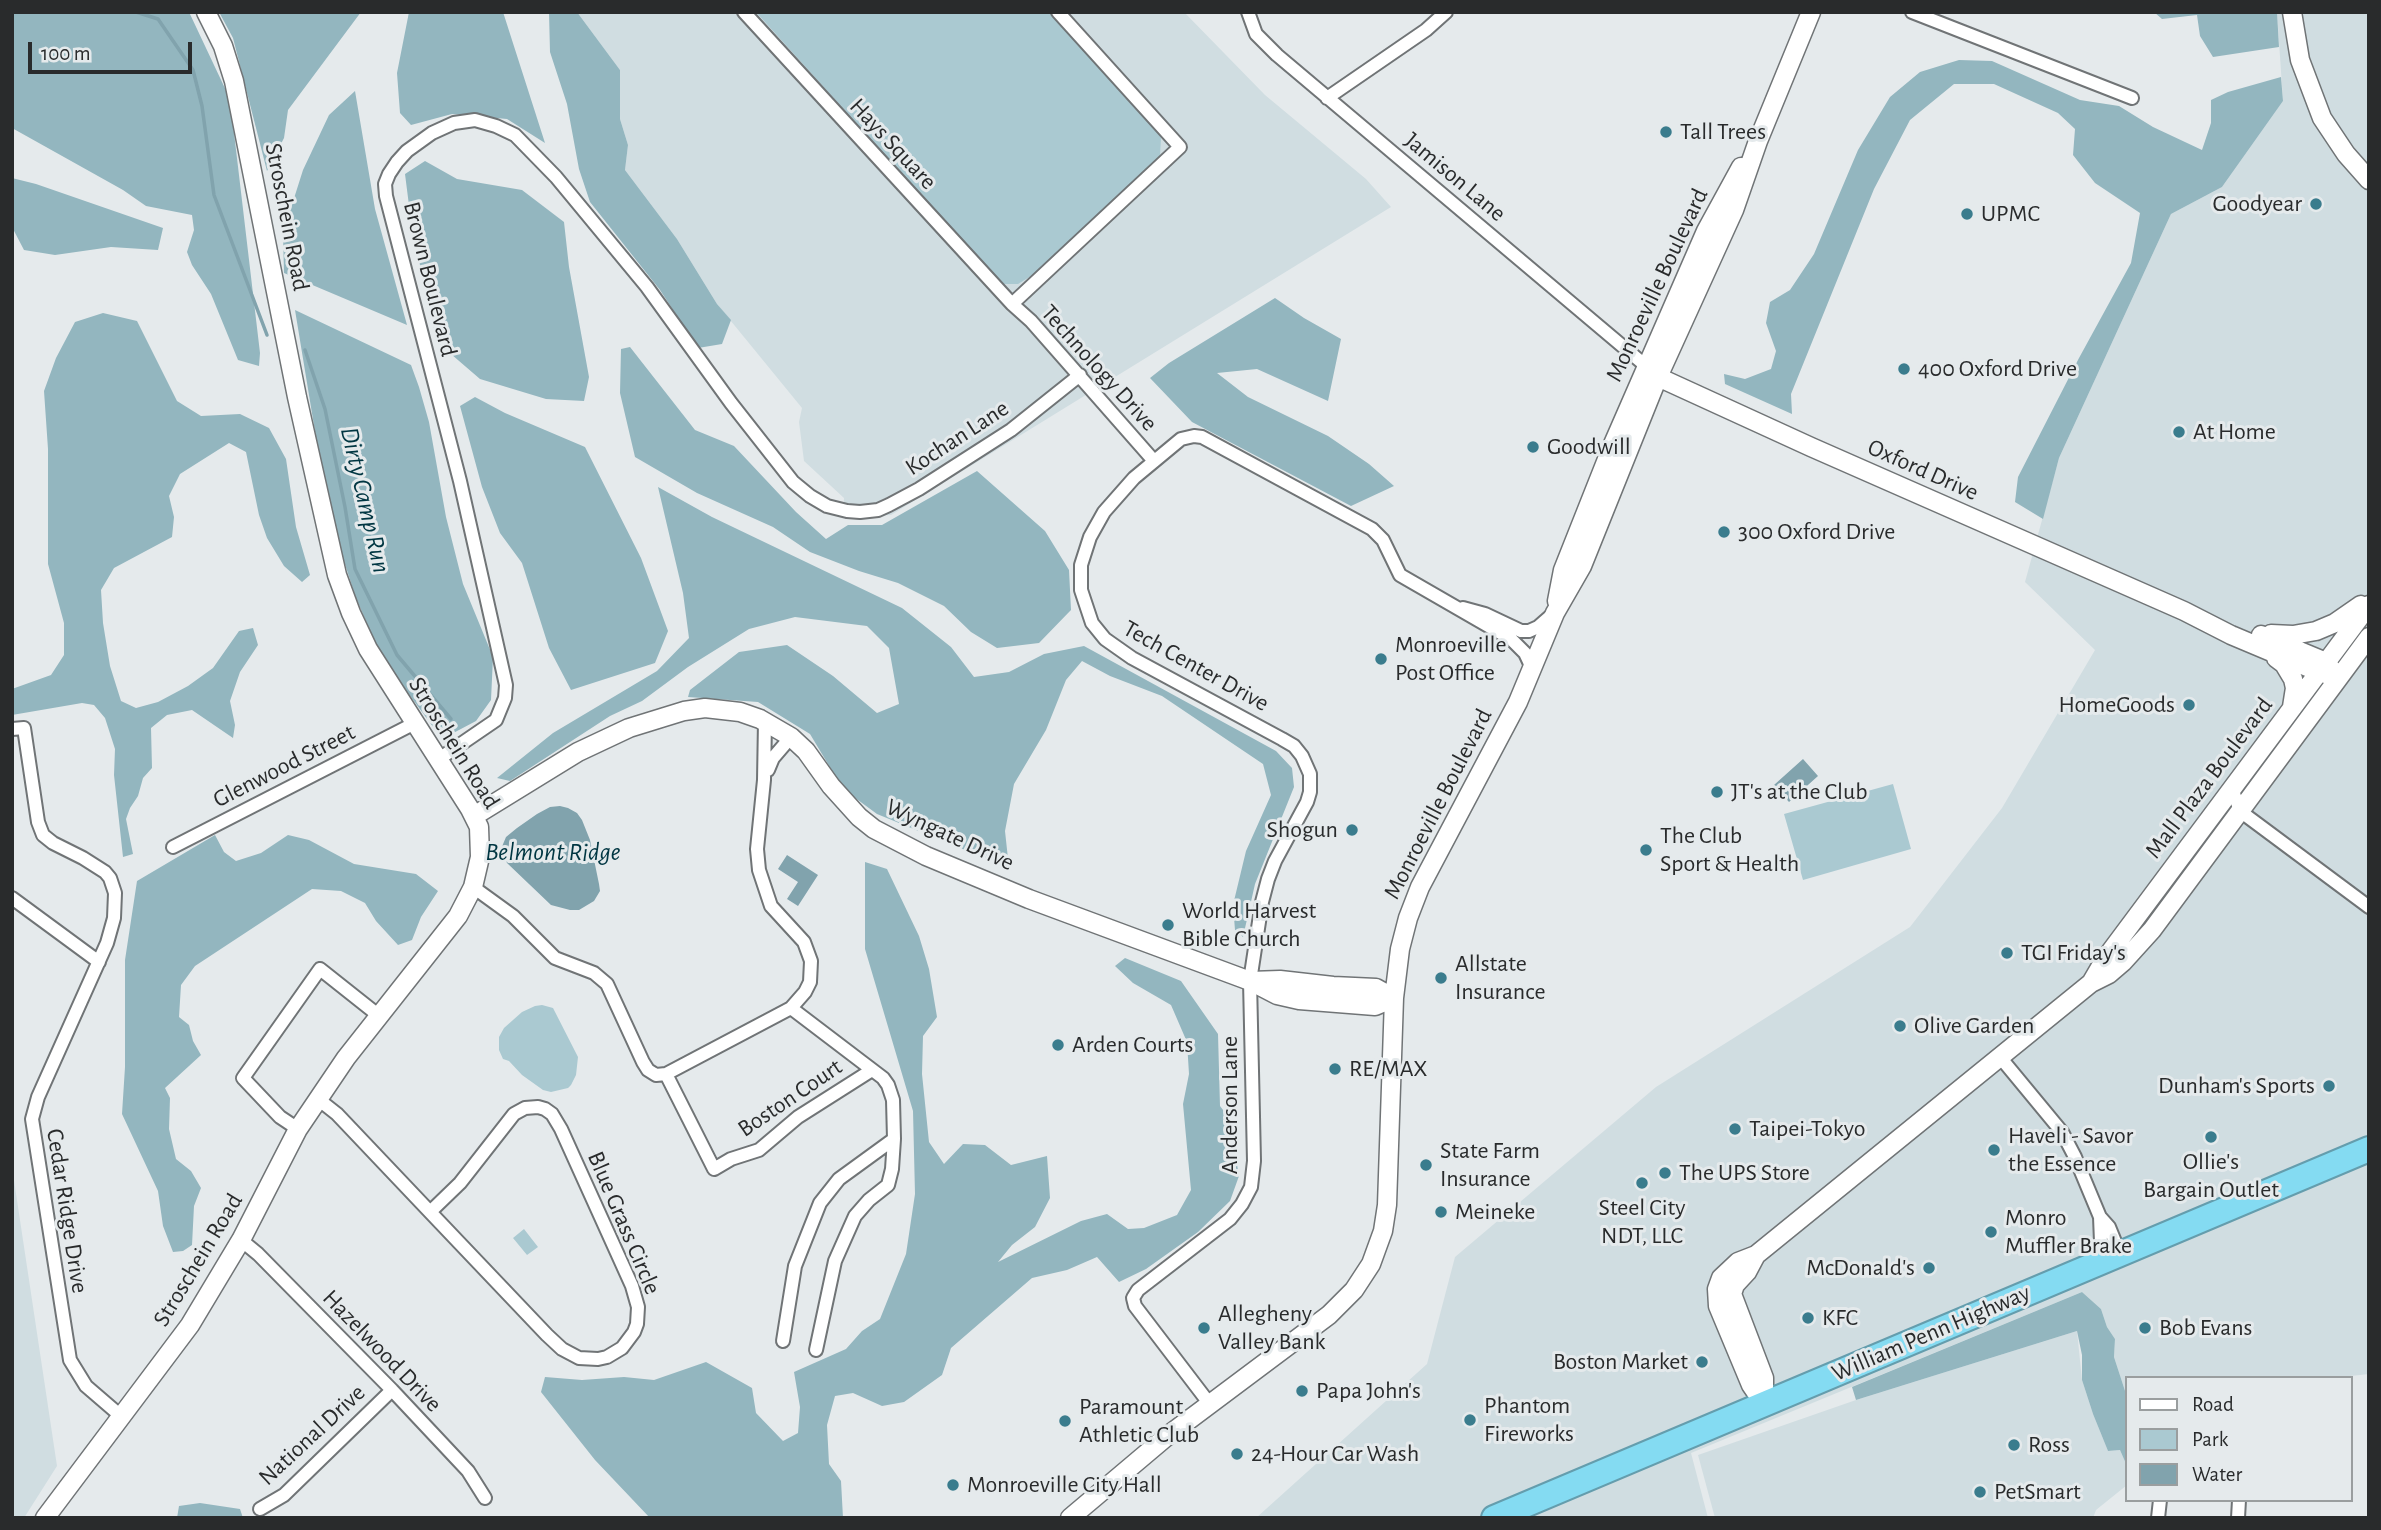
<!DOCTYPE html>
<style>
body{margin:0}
#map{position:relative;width:2381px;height:1530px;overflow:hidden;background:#e5eaec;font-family:"Alegreya Sans",sans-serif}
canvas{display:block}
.frame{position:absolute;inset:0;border:14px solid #292b2c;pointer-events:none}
.legend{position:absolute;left:2125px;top:1376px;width:228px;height:126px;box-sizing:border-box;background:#e5eaec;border:2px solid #9a9e9f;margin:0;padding:9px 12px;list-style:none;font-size:21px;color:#292b2c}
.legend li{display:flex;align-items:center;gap:14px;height:35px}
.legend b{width:35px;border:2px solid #9a9e9f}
.scale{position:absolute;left:28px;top:42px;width:164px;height:32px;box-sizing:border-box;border:4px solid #292b2c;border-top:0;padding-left:9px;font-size:21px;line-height:24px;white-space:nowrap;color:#292b2c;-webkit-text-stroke:5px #e5eaec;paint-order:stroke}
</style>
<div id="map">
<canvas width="2381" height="1530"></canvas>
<div class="frame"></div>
<ul class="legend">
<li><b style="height:9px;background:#fff"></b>Road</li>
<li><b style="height:19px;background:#aac9d1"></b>Park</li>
<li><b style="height:19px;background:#81a3ad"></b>Water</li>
</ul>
<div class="scale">100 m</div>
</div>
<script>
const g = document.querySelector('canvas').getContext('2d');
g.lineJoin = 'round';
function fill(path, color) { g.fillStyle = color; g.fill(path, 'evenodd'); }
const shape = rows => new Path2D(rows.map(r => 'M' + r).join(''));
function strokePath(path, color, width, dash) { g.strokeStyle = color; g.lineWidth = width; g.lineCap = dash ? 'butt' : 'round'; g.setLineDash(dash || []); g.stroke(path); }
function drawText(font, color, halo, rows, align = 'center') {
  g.font = font + ' "Alegreya Sans",sans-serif'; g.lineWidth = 6; g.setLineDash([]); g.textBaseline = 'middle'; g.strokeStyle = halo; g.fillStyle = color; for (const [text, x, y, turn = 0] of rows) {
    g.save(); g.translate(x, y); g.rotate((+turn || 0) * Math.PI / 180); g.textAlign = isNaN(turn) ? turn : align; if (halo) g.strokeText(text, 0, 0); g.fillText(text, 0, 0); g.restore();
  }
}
fill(shape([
 [577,12,1184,12,1265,95,1366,179,1391,207,891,515,843,517,844,498,804,461,799,422,802,408,717,304,677,239,625,170,628,145,620,119,620,70],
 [2277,12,2369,12,2369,1374,2332,1378,2127,1378,2127,1397,2114,1357,2115,1339,2107,1327,2101,1309,2082,1292,1691,1453,1708,1518,1256,1518,1427,1364,1455,1257,1656,1087,1910,927,2002,808,2095,650,2025,582,2059,458,2171,214,2222,187,2283,101],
 [12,1167,57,1466,24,1518,12,1518],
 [2077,1331,2082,1380,2093,1414,2108,1451,2120,1450,2127,1466,2127,1485,2096,1510,2093,1518,1715,1518,1698,1455,1856,1400]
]), '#d0dde1');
fill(shape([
 [756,12,1051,12,1157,130,1161,138,1160,156,1156,163,1031,276,1018,284,1004,284,994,276],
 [1893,784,1911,849,1803,880,1784,814],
 [542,1005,553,1008,578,1057,576,1075,571,1085,568,1088,551,1092,543,1090,522,1075,509,1061,503,1059,499,1050,499,1037,504,1028,522,1012,535,1006],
 [524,1229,538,1247,527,1255,513,1238]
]), '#aac9d1');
fill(shape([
 [12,12,189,12,230,99,260,353,259,366,238,360,211,294,192,265,187,252,194,230,192,215,146,206,123,190,12,128],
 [219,12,361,12,288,110,284,138,267,171,233,38],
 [409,12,503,12,545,143,507,119,452,114,411,125,400,113,397,73],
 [549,12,577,12,620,70,620,119,628,145,625,170,677,239,717,304,731,320,722,344,698,348,660,290,590,202,579,169,567,104,550,52],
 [2154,12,2277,12,2279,47,2213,57,2200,36,2197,15,2162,19],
 [1959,60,1992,61,2080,100,2119,106,2153,127,2202,150,2211,123,2211,100,2228,92,2281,77,2283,101,2222,187,2171,214,2059,458,2043,519,2015,502,2018,477,2079,358,2131,263,2140,213,2095,183,2073,155,2075,129,2058,113,1994,84,1954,84,1910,120,1874,189,1791,394,1792,414,1725,384,1724,374,1745,379,1771,369,1776,351,1766,323,1770,302,1790,290,1814,254,1858,150,1890,97,1920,72],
 [355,91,375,209,407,325,284,273,283,233,303,170,329,115],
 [425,161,457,179,522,190,564,222,569,267,589,377,584,401,546,399,480,379,437,342,412,229,405,174],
 [12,178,36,184,163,228,158,250,111,247,55,255,24,250,12,227],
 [1275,298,1304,318,1341,339,1328,401,1257,369,1217,373,1248,397,1328,436,1369,464,1394,486,1351,506,1192,422,1150,378,1169,363],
 [295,310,411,365,419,387,429,422,446,517,463,584,493,657,491,700,476,721,442,739,382,658,356,598,340,549,321,468],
 [103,313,137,321,177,401,201,416,240,414,269,428,286,459,296,527,310,575,302,582,284,566,267,538,259,515,246,452,229,443,180,474,169,496,174,517,172,537,114,568,101,590,103,623,110,666,121,701,136,708,158,702,188,686,213,668,239,631,253,628,258,645,240,672,230,701,235,725,233,738,192,710,167,715,151,728,152,768,143,778,138,796,130,808,126,819,133,854,123,857,114,775,115,749,105,718,94,705,82,703,12,715,12,689,51,675,64,655,64,623,48,564,48,449,44,391,56,358,75,322],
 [630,347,695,430,734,446,796,512,826,539,848,525,882,525,977,471,1045,531,1069,570,1071,610,1039,643,997,648,971,632,944,606,898,583,859,571,810,552,773,527,697,493,635,457,620,393,621,349],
 [475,397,505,413,585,447,641,558,668,631,655,663,571,690,549,648,522,563,500,533,482,487,460,406],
 [658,487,712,517,902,608,951,647,974,677,1009,672,1044,654,1084,646,1276,751,1292,768,1294,787,1255,884,1243,937,1235,930,1233,905,1246,851,1271,795,1263,764,1162,696,1110,676,1082,661,1066,680,1046,730,1014,784,1005,831,1009,868,877,814,843,789,810,734,758,702,688,697,690,690,739,652,787,645,833,676,877,713,899,704,889,648,867,626,795,617,749,629,688,667,642,701,610,716,510,781,497,778,553,733,657,671,689,638,683,593],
 [215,835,224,852,236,861,261,853,288,835,309,840,354,864,416,874,438,891,421,917,412,940,398,945,376,921,365,903,341,891,312,889,195,966,181,985,179,1017,189,1025,193,1041,201,1055,165,1088,170,1098,169,1129,176,1159,191,1171,201,1188,194,1206,192,1245,183,1251,173,1252,163,1226,158,1191,122,1114,125,1067,125,960,137,881],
 [865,862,887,869,919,936,929,969,937,1017,923,1036,922,1074,929,1142,944,1164,963,1144,985,1145,1011,1165,1047,1156,1050,1198,1035,1227,1012,1245,998,1262,1081,1221,1107,1214,1128,1229,1144,1228,1177,1215,1191,1190,1183,1104,1189,1074,1187,1042,1171,1005,1133,983,1115,966,1125,958,1181,981,1218,1034,1220,1106,1239,1131,1234,1147,1239,1176,1230,1201,1198,1232,1146,1269,1119,1282,1097,1257,1067,1270,1032,1278,951,1348,942,1375,904,1402,882,1406,853,1393,835,1396,827,1425,829,1464,841,1481,843,1518,650,1518,595,1460,541,1392,545,1377,582,1380,624,1377,654,1380,706,1362,752,1388,756,1413,783,1441,798,1433,800,1407,794,1372,846,1349,862,1331,880,1319,906,1254,915,1194,913,1111,865,949],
 [2082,1292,2101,1309,2107,1327,2115,1339,2114,1357,2127,1397,2127,1466,2120,1450,2108,1451,2093,1414,2082,1380,2082,1355,2077,1331,1856,1400,1852,1387],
 [200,1503,240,1509,243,1518,177,1518,179,1506]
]), '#93b6bf');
fill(shape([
 [1803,759,1818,776,1789,802,1774,785],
 [560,806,568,808,577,813,582,820,590,840,599,884,600,891,594,901,579,910,570,910,551,905,507,863,501,849,506,837,517,828,537,814,550,807],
 [787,855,818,875,798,906,787,899,798,882,778,869]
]), '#81a3ad');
strokePath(shape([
 [136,12,158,19,193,70,202,106,214,195,267,335],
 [305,350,325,409,345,507,355,569,397,655,451,719]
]), '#81a3ad', 3.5);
const street = shape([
 [744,12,1012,304,1031,321,1154,461],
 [1248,12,1256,34,1277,55,1646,366],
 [1912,12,2132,98],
 [1327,98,1426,30,1446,12],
 [1012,304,1180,147,1058,12],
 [1463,608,1485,614,1521,631,1529,631,1538,627,1554,613],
 [12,729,24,728,38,822,43,835,53,843,83,858,105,872,110,878,115,893,114,918,107,943,38,1097,32,1119,70,1360,86,1386,122,1417],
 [439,759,496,720,505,698,506,685,460,481,386,196,385,184,389,174,397,162,407,151,432,133,454,123,475,120,496,126,515,135,556,177,647,287,731,403,793,482,810,496,827,506,847,511,860,512,878,510,889,505,919,489,1011,430,1080,375],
 [768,770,773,758,791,737],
 [2232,788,2240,811,2369,907],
 [173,847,415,723],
 [473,887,513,916,555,958,594,973,607,984,643,1062,648,1070,656,1075,666,1074,791,1008,805,992,810,982,811,961,804,942,771,906,759,870,757,849,764,780,765,721],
 [12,898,99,962],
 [2000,1057,2062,1132,2075,1157,2100,1217,2101,1242,2095,1264],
 [666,1074,714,1169,731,1159,759,1150,798,1117,872,1070],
 [318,1099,337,1114,430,1212,547,1335,562,1349,579,1358,598,1359,607,1357,622,1348,634,1332,637,1324,638,1307,632,1286,561,1129,552,1114,545,1109,538,1107,525,1108,514,1114,460,1183,430,1212],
 [298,1129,280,1117,243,1078,320,969,378,1015],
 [2101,1218,2109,1227,2120,1254],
 [241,1240,258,1254,392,1390,468,1471,485,1498],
 [783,1341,795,1266,820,1203,839,1179,894,1139,893,1100,888,1085,883,1078,791,1008],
 [816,1350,835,1261,855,1216,869,1200,888,1185,892,1169,894,1139],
 [1209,1403,1135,1306,1133,1298,1138,1290,1230,1219,1242,1204,1251,1187,1254,1161,1250,981,1262,902,1268,879,1275,861,1307,802,1310,792,1310,774,1302,756,1294,746,1282,739,1132,658,1105,639,1092,623,1081,590,1081,565,1090,537,1104,512,1134,478,1181,439,1194,436,1202,437,1372,529,1383,540,1400,575,1511,639,1525,653,1532,668],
 [260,1509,284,1495,392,1390],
 [2158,1518,2160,1500],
 [2238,1518,2239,1500]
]);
const secondary = shape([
 [2292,12,2300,60,2322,118,2346,154,2369,180],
 [1646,366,1658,377,1811,447,2184,611,2231,635,2319,672,2338,678],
 [1557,601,1563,570,1613,444,1706,231,1741,167],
 [2271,634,2293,635,2316,631,2335,623,2361,605],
 [2261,635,2326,662,2332,670],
 [2276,658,2284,664,2293,679,2295,688,2292,707],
 [474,816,578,752,629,728,684,711,705,708,740,712,760,719,791,737,806,751,831,786,859,817,874,829,926,856,1029,899,1250,981,1277,995,1299,1000,1375,1006,1394,998],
 [1250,981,1280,980,1333,986,1376,988,1394,998],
 [2091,983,2105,959,2369,605],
 [1756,1255,1747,1272,1735,1285,1732,1294,1764,1378,1764,1404],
 [1764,1404,1751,1385,1718,1306,1717,1289,1721,1278,1738,1262,1756,1255,2091,983,2109,974,2123,962,2152,930,2369,637],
 [45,1518,190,1325,241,1240,298,1129,346,1058,458,916,473,887,480,857,479,827,470,809,368,649,351,613,337,575,297,397,234,81,223,46,206,12],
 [1070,1518,1166,1437,1329,1315,1354,1290,1371,1264,1383,1231,1387,1205,1394,998,1400,949,1408,918,1420,887,1518,702,1555,613,1582,566,1658,377,1734,210,1758,141,1811,12]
]);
const highway = shape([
 [1494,1518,2369,1149]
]);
strokePath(street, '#707476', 16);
strokePath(secondary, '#707476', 21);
strokePath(highway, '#649dad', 28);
strokePath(street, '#fff', 12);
strokePath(secondary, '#fff', 18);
strokePath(highway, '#84dbf2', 24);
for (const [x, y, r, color] of [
 [1666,132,7,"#3a7c8d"],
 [2316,204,7,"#3a7c8d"],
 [1967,214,7,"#3a7c8d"],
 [1904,369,7,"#3a7c8d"],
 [2179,432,7,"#3a7c8d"],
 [1533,447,7,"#3a7c8d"],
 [1724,532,7,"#3a7c8d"],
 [1381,659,7,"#3a7c8d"],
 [2189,705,7,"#3a7c8d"],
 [1717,792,7,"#3a7c8d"],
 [1352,830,7,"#3a7c8d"],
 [1646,850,7,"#3a7c8d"],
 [1168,925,7,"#3a7c8d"],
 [2007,953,7,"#3a7c8d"],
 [1441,978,7,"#3a7c8d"],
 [1900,1026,7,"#3a7c8d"],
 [1058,1045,7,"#3a7c8d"],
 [1335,1069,7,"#3a7c8d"],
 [2329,1086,7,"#3a7c8d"],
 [1735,1129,7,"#3a7c8d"],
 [2211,1137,7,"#3a7c8d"],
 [1994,1150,7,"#3a7c8d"],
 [1426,1165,7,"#3a7c8d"],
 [1665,1173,7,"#3a7c8d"],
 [1642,1183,7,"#3a7c8d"],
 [1441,1212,7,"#3a7c8d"],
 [1991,1232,7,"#3a7c8d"],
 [1929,1268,7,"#3a7c8d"],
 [1808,1318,7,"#3a7c8d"],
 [1204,1328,7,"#3a7c8d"],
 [2145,1328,7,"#3a7c8d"],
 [1702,1362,7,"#3a7c8d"],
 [1302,1391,7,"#3a7c8d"],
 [1470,1420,7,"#3a7c8d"],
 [1065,1421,7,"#3a7c8d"],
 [2014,1445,7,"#3a7c8d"],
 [1237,1454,7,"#3a7c8d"],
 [953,1485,7,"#3a7c8d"],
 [1980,1492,7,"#3a7c8d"]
]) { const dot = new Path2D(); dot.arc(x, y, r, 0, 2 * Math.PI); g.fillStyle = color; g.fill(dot); strokePath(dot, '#e5eaec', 2.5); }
drawText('24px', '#292b2c', '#e5eaec', [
 ["Tall Trees",1680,132],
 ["Goodyear",2302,204,"right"],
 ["UPMC",1981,214],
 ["400 Oxford Drive",1918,369],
 ["At Home",2193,432],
 ["Goodwill",1547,447],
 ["300 Oxford Drive",1738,532],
 ["Monroeville",1395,645],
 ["Post Office",1395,673],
 ["HomeGoods",2175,705,"right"],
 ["JT's at the Club",1731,792],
 ["Shogun",1338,830,"right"],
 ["The Club",1660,836],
 ["Sport & Health",1660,864],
 ["World Harvest",1182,911],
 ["Bible Church",1182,939],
 ["TGI Friday's",2021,953],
 ["Allstate",1455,964],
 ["Insurance",1455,992],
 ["Olive Garden",1914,1026],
 ["Arden Courts",1072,1045],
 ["RE/MAX",1349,1069],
 ["Dunham's Sports",2315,1086,"right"],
 ["Taipei-Tokyo",1749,1129],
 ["Haveli - Savor",2008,1136],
 ["the Essence",2008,1164],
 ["State Farm",1440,1151],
 ["Insurance",1440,1179],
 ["Ollie's",2211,1162,"center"],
 ["Bargain Outlet",2211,1190,"center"],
 ["The UPS Store",1679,1173],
 ["Steel City",1642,1208,"center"],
 ["NDT, LLC",1642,1236,"center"],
 ["Meineke",1455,1212],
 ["Monro",2005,1218],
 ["Muffler Brake",2005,1246],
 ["McDonald's",1915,1268,"right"],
 ["Allegheny",1218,1314],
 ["Valley Bank",1218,1342],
 ["KFC",1822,1318],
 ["Bob Evans",2159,1328],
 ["Boston Market",1688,1362,"right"],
 ["Papa John's",1316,1391],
 ["Phantom",1484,1406],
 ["Fireworks",1484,1434],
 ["Paramount",1079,1407],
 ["Athletic Club",1079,1435],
 ["Ross",2028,1445],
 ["24-Hour Car Wash",1251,1454],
 ["Monroeville City Hall",967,1485],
 ["PetSmart",1994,1492]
], 'left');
drawText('24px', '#292b2c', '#e5eaec', [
 ["Hays Square",893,144,47],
 ["Jamison Lane",1455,177,40],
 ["Stroschein Road",287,217,79],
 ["Brown Boulevard",430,279,76],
 ["Monroeville Boulevard",1657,285,-65],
 ["Technology Drive",1099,368,48],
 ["Kochan Lane",957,438,-33],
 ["Oxford Drive",1923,470,24],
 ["Tech Center Drive",1196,666,29],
 ["Stroschein Road",454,743,58],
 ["Glenwood Street",284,766,-27],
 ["Mall Plaza Boulevard",2209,778,-53],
 ["Monroeville Boulevard",1438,804,-63],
 ["Wyngate Drive",950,835,25],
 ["Boston Court",790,1098,-34],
 ["Anderson Lane",1230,1105,-90],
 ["Cedar Ridge Drive",67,1211,81],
 ["Blue Grass Circle",624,1223,67],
 ["Stroschein Road",198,1260,-59],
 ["William Penn Highway",1931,1333,-23],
 ["Hazelwood Drive",382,1351,46],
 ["National Drive",312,1435,-43]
]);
drawText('italic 26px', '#003642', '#e5eaec', [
 ["Dirty Camp Run",365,500,77],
 ["Belmont Ridge",553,852]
]);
</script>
